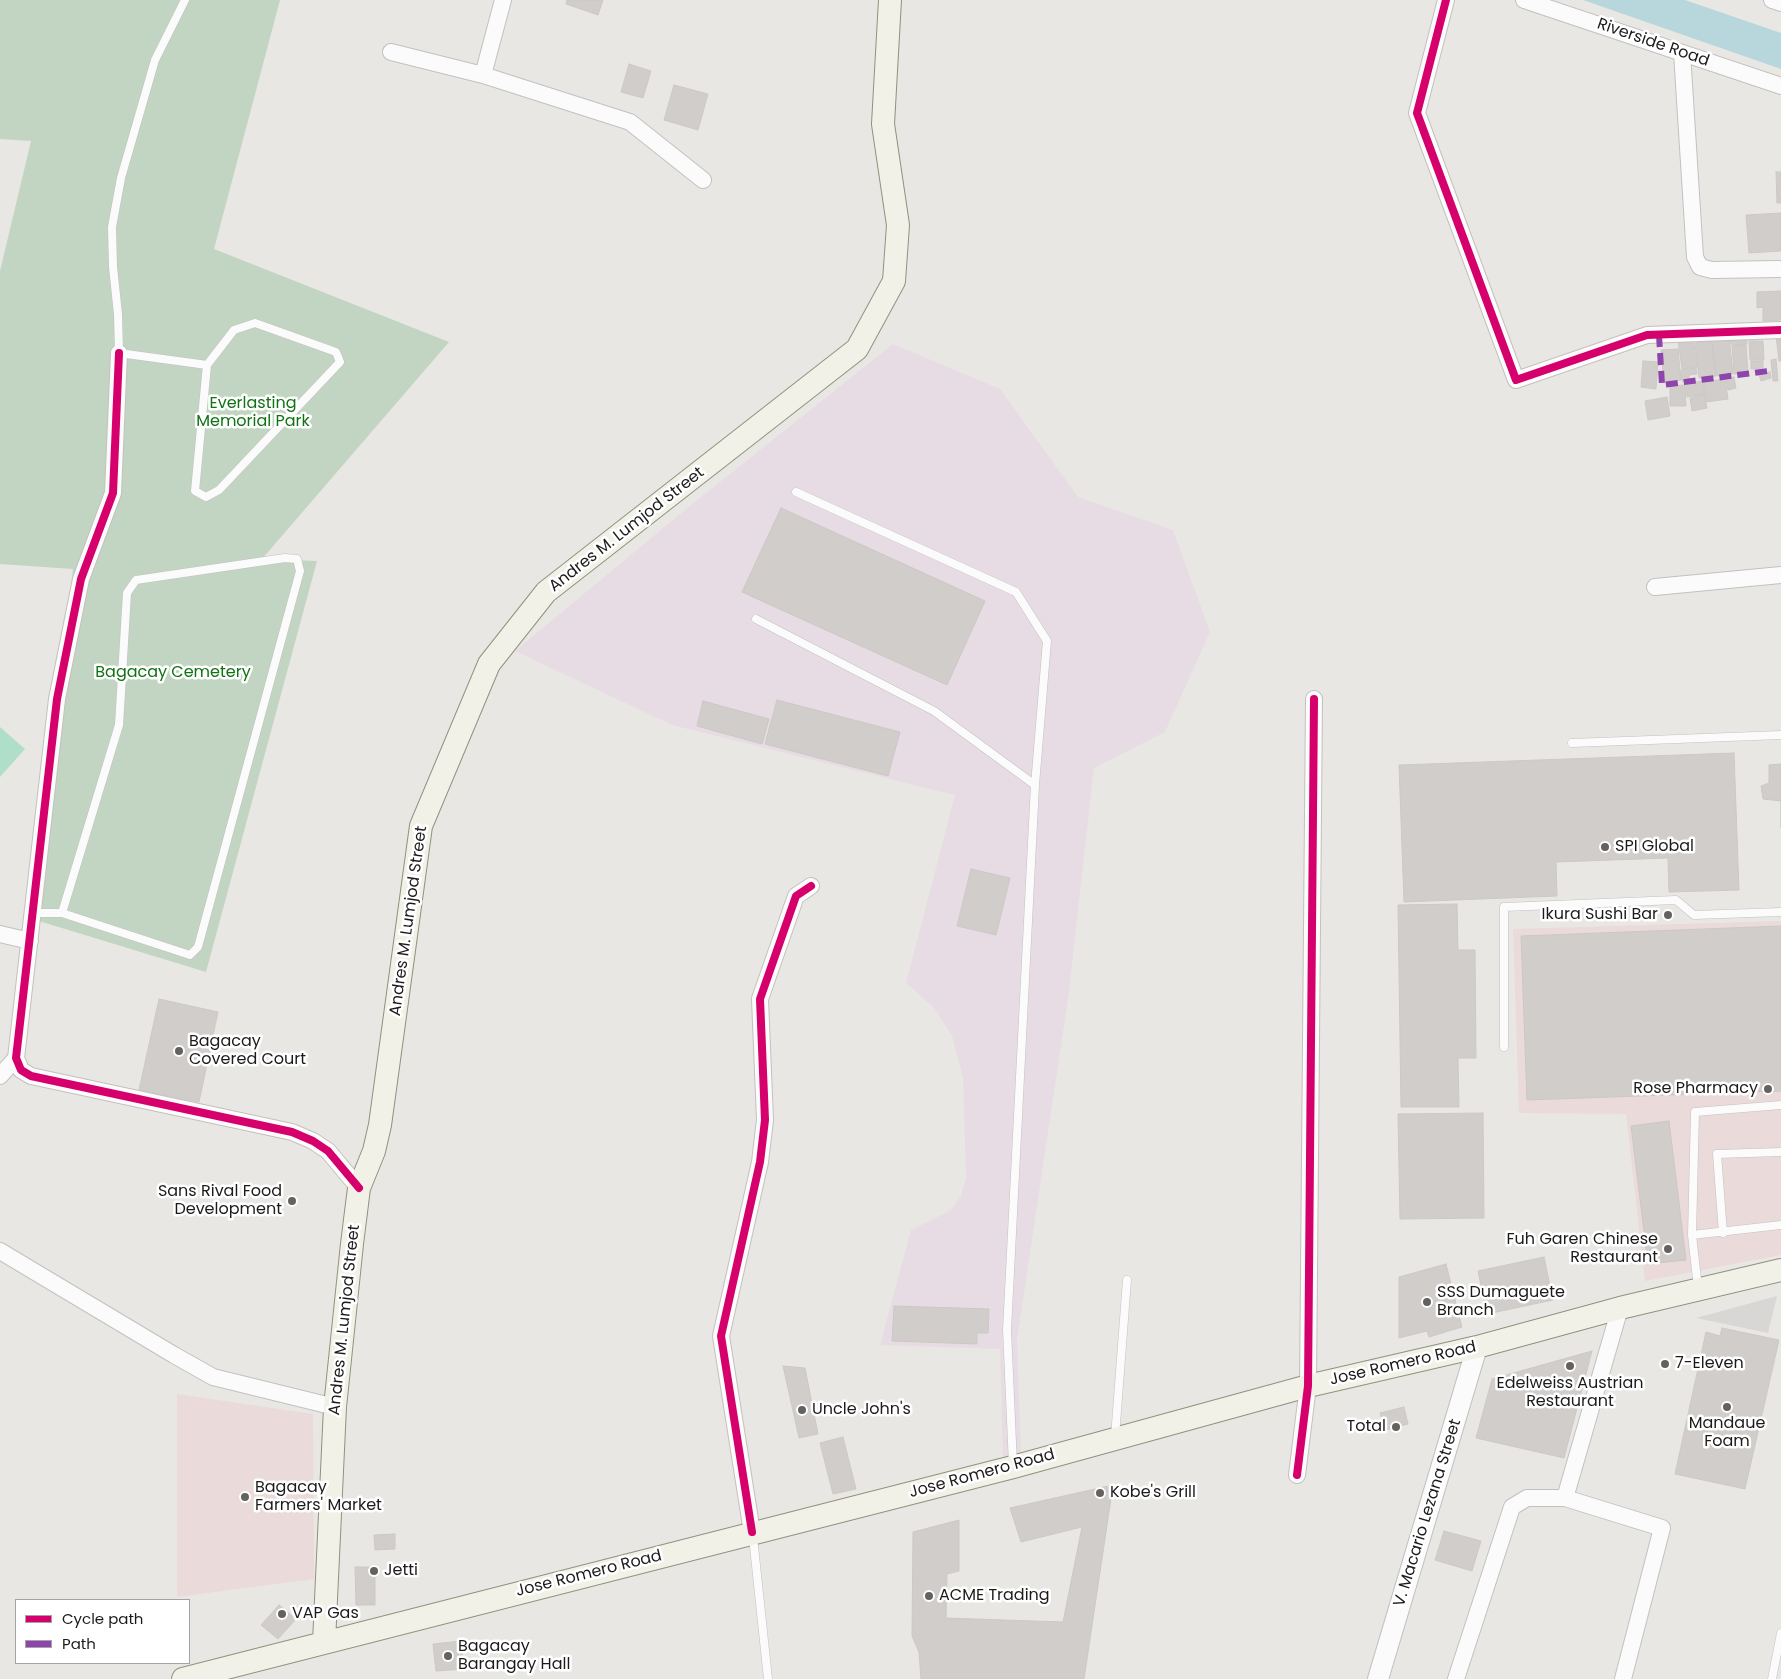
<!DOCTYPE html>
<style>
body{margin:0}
#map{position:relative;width:1781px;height:1679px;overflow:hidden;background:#e9e7e4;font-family:Poppins,sans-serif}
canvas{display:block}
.legend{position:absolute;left:15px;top:1599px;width:175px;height:65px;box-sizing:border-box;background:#fff;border:1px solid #a4a4a4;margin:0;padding:6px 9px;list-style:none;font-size:15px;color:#1b1b1b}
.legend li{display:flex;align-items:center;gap:10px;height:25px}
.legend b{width:25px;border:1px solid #a4a4a4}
</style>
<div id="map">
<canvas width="1781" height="1679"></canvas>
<ul class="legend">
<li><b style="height:6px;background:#d6006c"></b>Cycle path</li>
<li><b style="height:6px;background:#8e44ad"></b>Path</li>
</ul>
</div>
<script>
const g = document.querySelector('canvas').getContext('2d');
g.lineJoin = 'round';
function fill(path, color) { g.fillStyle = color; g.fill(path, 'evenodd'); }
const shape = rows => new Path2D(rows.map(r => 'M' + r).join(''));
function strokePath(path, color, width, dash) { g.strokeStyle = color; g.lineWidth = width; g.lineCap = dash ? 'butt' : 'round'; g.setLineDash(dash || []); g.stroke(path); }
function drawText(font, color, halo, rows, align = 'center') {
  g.font = font + ' Poppins,sans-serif'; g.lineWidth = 5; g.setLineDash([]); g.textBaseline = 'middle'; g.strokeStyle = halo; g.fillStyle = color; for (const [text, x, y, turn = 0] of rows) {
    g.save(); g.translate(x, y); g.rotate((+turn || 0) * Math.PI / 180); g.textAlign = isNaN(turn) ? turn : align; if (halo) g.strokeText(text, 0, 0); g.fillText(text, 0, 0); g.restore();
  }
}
fill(shape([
 [1777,1296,1768,1333,1696,1318]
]), '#d8d7d5');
fill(shape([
 [1781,921,1781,1255,1645,1281,1626,1114,1519,1113,1513,929],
 [177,1394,313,1414,314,1579,177,1597]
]), '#ebdada');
fill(shape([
 [893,344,1000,389,1078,497,1173,530,1210,632,1165,732,1094,768,1069,992,1017,1340,1021,1453,1003,1462,1000,1349,880,1345,911,1230,951,1210,961,1196,966,1178,963,1078,952,1036,934,1008,906,983,955,795,672,725,515,651,691,505]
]), '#e7dce3');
fill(shape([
 [0,0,280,0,214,249,449,342,262,559,317,561,206,972,39,921,73,569,0,564,0,271,31,141,0,139]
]), '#c2d4c2');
fill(shape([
 [0,727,25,749,0,777]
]), '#b0dfc8');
fill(shape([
 [1583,0,1685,0,1781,33,1781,69]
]), '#b8d7dc');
const building = shape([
 [567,0,603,0,598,15,566,4,567,0],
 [629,64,651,71,643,98,621,92,629,64],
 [674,85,708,94,698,130,664,120,674,85],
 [1776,172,1781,172,1781,203,1777,203,1776,172],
 [1781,213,1781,251,1749,253,1746,215,1781,213],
 [1781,291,1781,320,1763,321,1763,307,1757,308,1757,292,1781,291],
 [1746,332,1747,344,1731,345,1730,333,1746,332],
 [1711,335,1716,376,1699,378,1695,343,1702,342,1702,336,1711,335],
 [1781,335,1781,361,1779,361,1776,336,1781,335],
 [1729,337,1733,374,1716,376,1712,340,1729,337],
 [1693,338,1697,367,1682,369,1678,340,1693,338],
 [1749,341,1763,341,1764,360,1750,360,1749,341],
 [1746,345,1748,373,1734,374,1732,346,1746,345],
 [1678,349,1681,380,1664,382,1661,350,1678,349],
 [1776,359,1778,381,1773,381,1771,360,1776,359],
 [1643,361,1658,362,1656,389,1641,387,1643,361],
 [1751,361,1763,361,1763,368,1751,369,1751,361],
 [1696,368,1697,374,1689,375,1689,381,1682,381,1681,370,1696,368],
 [1770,372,1771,378,1761,381,1759,374,1770,372],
 [1734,377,1736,388,1728,390,1726,379,1734,377],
 [1725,379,1728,399,1706,402,1703,382,1725,379],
 [1702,381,1704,394,1687,397,1686,384,1702,381],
 [1685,385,1686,406,1670,406,1670,386,1685,385],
 [1704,394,1707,408,1692,411,1690,398,1704,394],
 [1667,397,1670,416,1648,420,1645,401,1667,397],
 [781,508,985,601,947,685,742,592,781,508],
 [777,700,900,732,888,776,765,744,777,700],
 [703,701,769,719,762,744,697,726,703,701],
 [1734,753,1739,890,1669,892,1668,858,1556,862,1557,896,1404,902,1399,765,1734,753],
 [1781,764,1781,828,1781,801,1763,799,1761,786,1769,783,1769,765,1781,764],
 [971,869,1010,878,996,935,957,926,971,869],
 [1457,904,1458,950,1475,950,1476,1058,1458,1058,1459,1107,1401,1107,1398,905,1457,904],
 [1781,926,1781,1091,1527,1100,1521,936,1781,926],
 [159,999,218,1012,199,1102,139,1090,159,999],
 [1483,1113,1484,1218,1400,1219,1398,1114,1483,1113],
 [1669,1121,1686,1260,1648,1264,1631,1126,1669,1121],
 [1544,1257,1553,1300,1487,1314,1478,1271,1544,1257],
 [1446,1264,1462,1327,1429,1337,1427,1331,1399,1338,1399,1277,1446,1264],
 [894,1306,989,1309,988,1333,977,1333,977,1344,892,1341,894,1306],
 [1722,1328,1779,1340,1745,1489,1675,1474,1706,1332,1720,1336,1722,1328],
 [1592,1351,1564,1458,1476,1438,1492,1379,1592,1351],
 [783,1366,805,1368,818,1434,799,1438,783,1366],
 [1404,1407,1408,1424,1385,1430,1380,1413,1404,1407],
 [843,1437,856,1489,833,1494,820,1443,843,1437],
 [1113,1485,1084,1679,921,1679,919,1652,912,1636,913,1532,959,1520,959,1571,947,1574,946,1618,1063,1622,1082,1527,1021,1542,1010,1508,1113,1485],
 [1444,1531,1481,1541,1472,1571,1435,1560,1444,1531],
 [395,1534,395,1549,375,1550,374,1535,395,1534],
 [355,1567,375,1567,375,1605,356,1605,355,1567],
 [279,1605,296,1619,278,1639,261,1625,279,1605],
 [461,1641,464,1669,436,1671,433,1644,461,1641]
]);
fill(building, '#d0cdcb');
strokePath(building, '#ccc8c5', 1);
const service = shape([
 [185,0,155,60,121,178,112,227,113,267,118,314,119,353,207,365],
 [255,323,336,352,340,362,219,490,206,497,195,491,207,365,234,330,255,323],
 [796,492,1016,592,1047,641,1035,785,1007,1330,1013,1465],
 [756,619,934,711,1035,785],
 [1572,743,1781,735],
 [33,913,62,913,190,955,198,947,300,571,297,559,285,558,136,580,127,593,119,725,62,913],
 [1504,1047,1504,907,1676,900,1694,915,1781,912],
 [1723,1233,1717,1154,1781,1152],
 [1692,1235,1781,1225],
 [1698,1288,1692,1235,1695,1112,1781,1105],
 [1115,1437,1127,1280],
 [753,1537,768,1679],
 [1772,1679,1781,1633]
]);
const minor = shape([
 [1446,0,1417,113,1516,380,1647,335,1781,330],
 [1524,0,1781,86],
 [1772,0,1781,3],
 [391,52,483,75,630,122,703,180],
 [1682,53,1695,257,1700,267,1712,270,1779,269],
 [483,75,503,0],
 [119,353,113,493,81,579,57,699,16,1058,21,1070,31,1076,292,1132,313,1141,328,1151,359,1188],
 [1655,587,1781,575],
 [0,934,30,941],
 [0,1076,16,1058],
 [0,1251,174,1355,213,1377,335,1407],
 [1620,1308,1565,1498,1662,1528,1623,1679],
 [1297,1475,1308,1386,1314,699],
 [752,1532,721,1336,760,1162,765,1120,760,999,796,896,811,886],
 [1456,1679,1512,1507,1527,1498,1565,1498]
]);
const tertiary = shape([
 [1378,1679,1477,1347]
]);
const secondary = shape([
 [324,1642,335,1407,352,1244,359,1188,374,1151,380,1125,421,826,489,664,546,592,857,349,894,281,898,225,883,124,890,0],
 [183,1679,1013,1467,1308,1386,1477,1347,1620,1308,1781,1270]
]);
strokePath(service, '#c2c1c0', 9);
strokePath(minor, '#c2c1c0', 18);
strokePath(tertiary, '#c2c1c0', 22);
strokePath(secondary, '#91917d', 24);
strokePath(service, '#fcfbfb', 8);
strokePath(minor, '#fcfbfb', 16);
strokePath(tertiary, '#fcfbfb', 20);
strokePath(secondary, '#f2f1e8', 22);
strokePath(shape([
 [1659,335,1662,385,1768,371]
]), '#8e44ad', 6, [12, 6]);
strokePath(shape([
 [1446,0,1417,113,1516,380,1647,335,1781,330],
 [119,353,113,493,81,579,57,699,16,1058,21,1070,31,1076,292,1132,313,1141,328,1151,359,1188],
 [1297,1475,1308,1386,1314,699],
 [752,1532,721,1336,760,1162,765,1120,760,999,796,896,811,886]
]), '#d6006c', 8);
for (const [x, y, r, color] of [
 [1605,847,5,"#636261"],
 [1668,915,5,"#636261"],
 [179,1051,5,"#636261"],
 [1768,1089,5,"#636261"],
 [292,1201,5,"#636261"],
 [1668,1249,5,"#636261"],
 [1427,1302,5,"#636261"],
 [1665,1364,5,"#636261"],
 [1570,1366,5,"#636261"],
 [1727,1407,5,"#636261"],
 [802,1410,5,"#636261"],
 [1396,1427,5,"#636261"],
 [1100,1493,5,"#636261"],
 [245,1497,5,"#636261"],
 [374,1571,5,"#636261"],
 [929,1596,5,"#636261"],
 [282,1614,5,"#636261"],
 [448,1656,5,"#636261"]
]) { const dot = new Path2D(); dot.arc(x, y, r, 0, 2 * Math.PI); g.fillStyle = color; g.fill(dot); strokePath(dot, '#fff', 2); }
drawText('16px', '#1b1b1b', '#fff', [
 ["Riverside Road",1653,43,19],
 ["Andres M. Lumjod Street",627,530,-38],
 ["Andres M. Lumjod Street",409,921,-82],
 ["Andres M. Lumjod Street",345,1320,-84],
 ["Jose Romero Road",1403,1364,-13],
 ["Jose Romero Road",982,1474,-15],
 ["V. Macario Lezana Street",1428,1513,-73],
 ["Jose Romero Road",589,1574,-14]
]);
drawText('16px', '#107212', '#fff', [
 ["Everlasting",253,404],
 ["Memorial Park",253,422],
 ["Bagacay Cemetery",173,673]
]);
drawText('16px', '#1b1b1b', '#fff', [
 ["SPI Global",1615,847],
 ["Ikura Sushi Bar",1658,915,"right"],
 ["Bagacay",189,1042],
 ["Covered Court",189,1060],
 ["Rose Pharmacy",1758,1089,"right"],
 ["Sans Rival Food",282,1192,"right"],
 ["Development",282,1210,"right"],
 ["Fuh Garen Chinese",1658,1240,"right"],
 ["Restaurant",1658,1258,"right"],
 ["SSS Dumaguete",1437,1293],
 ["Branch",1437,1311],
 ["7-Eleven",1675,1364],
 ["Edelweiss Austrian",1570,1384,"center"],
 ["Restaurant",1570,1402,"center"],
 ["Uncle John's",812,1410],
 ["Mandaue",1727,1424,"center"],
 ["Foam",1727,1442,"center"],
 ["Total",1386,1427,"right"],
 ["Bagacay",255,1488],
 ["Farmers' Market",255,1506],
 ["Kobe's Grill",1110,1493],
 ["Jetti",384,1571],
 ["ACME Trading",939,1596],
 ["VAP Gas",292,1614],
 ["Bagacay",458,1647],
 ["Barangay Hall",458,1665]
], 'left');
</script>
